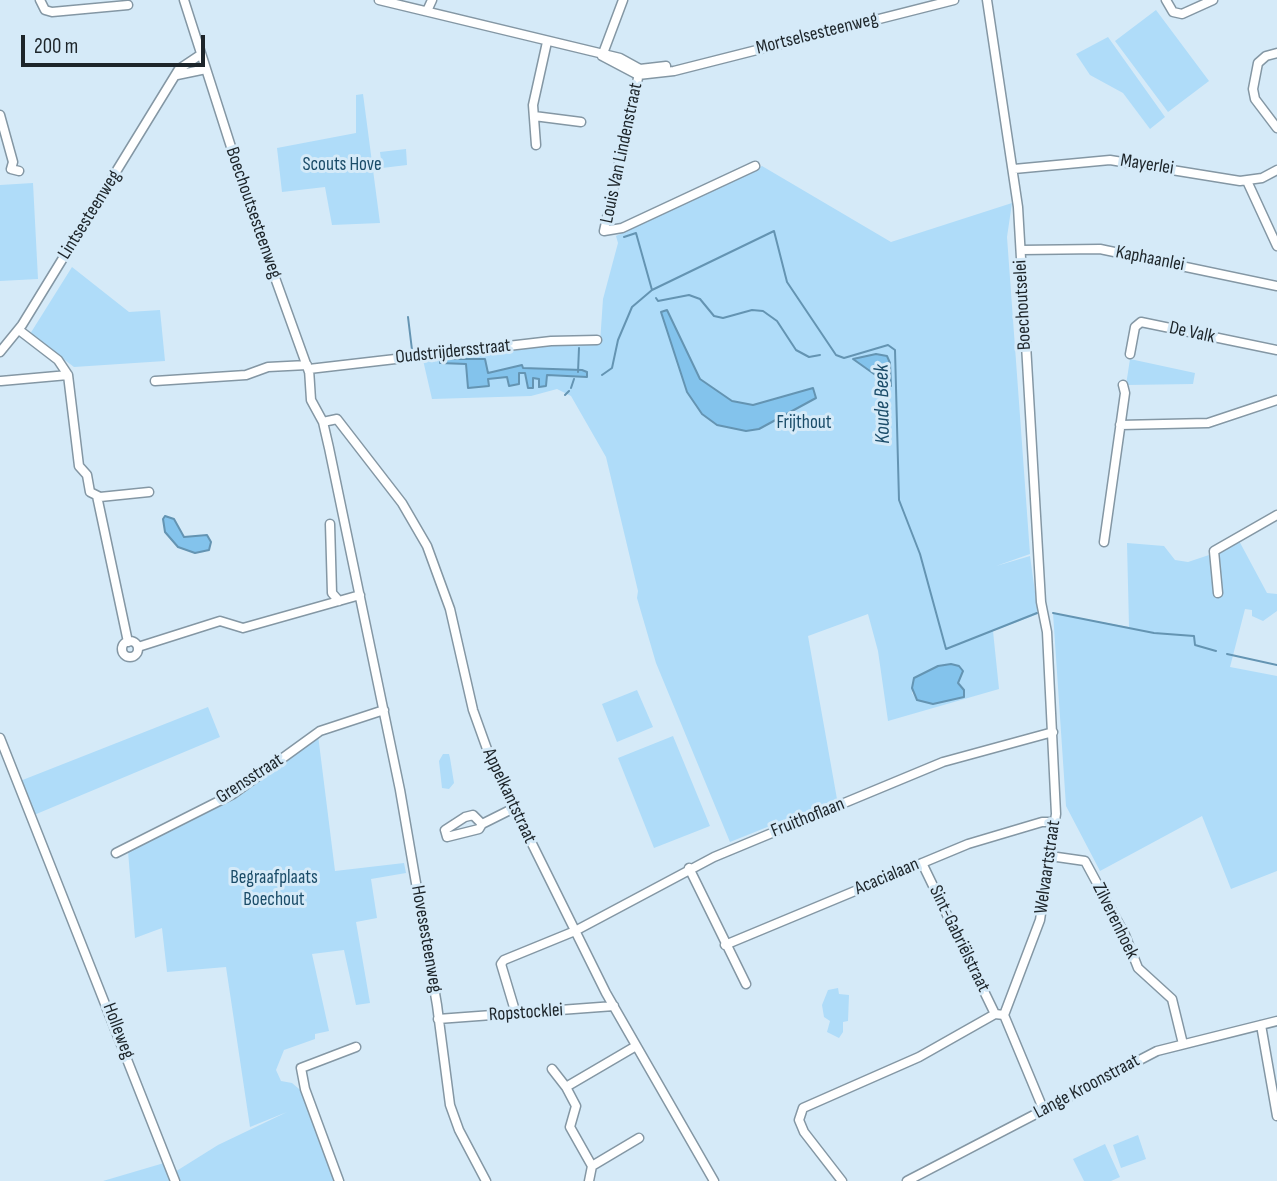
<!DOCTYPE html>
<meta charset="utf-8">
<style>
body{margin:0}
#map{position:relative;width:1277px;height:1181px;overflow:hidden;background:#d5eaf8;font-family:"Sofia Sans Condensed",sans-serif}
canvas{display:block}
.scale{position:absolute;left:21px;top:35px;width:184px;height:32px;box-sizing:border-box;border:4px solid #1d252a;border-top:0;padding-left:9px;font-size:21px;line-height:24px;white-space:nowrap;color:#1d252a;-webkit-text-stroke:5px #d5eaf8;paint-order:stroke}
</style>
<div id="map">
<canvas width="1277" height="1181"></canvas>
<div class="scale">200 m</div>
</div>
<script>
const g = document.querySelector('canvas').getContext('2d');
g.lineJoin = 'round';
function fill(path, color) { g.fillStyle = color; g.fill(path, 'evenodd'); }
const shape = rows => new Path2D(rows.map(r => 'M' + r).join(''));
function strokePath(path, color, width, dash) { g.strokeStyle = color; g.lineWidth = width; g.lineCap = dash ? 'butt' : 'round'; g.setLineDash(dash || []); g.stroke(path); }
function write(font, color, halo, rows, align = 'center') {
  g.font = font + ' "Sofia Sans Condensed",sans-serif'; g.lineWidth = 6; g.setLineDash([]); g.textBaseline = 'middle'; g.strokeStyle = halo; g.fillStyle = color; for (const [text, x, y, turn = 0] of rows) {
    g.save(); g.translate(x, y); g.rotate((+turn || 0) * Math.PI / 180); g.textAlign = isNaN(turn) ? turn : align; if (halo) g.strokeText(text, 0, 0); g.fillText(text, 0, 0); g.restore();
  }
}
fill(shape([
 [1156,10,1209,81,1168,112,1115,41],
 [1108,37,1165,117,1150,129,1123,93,1090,75,1076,54],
 [363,94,380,223,332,225,325,187,282,192,277,148,356,133,356,95],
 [406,149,407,165,382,168,380,152],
 [762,166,891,242,1012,203,1007,237,1030,554,996,566,1030,556,1038,614,993,631,999,689,888,721,878,651,868,614,808,636,837,799,730,842,656,663,637,598,638,591,606,457,571,396,557,389,531,396,432,399,423,360,560,343,600,343,603,299,618,243,616,236],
 [955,665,963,671,958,683,964,691,964,697,933,704,917,700,912,693,913,682,938,666],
 [33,183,38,279,0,281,0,185],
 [72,267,129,312,160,310,165,361,74,367,30,334],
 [1130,359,1195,373,1193,384,1126,385],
 [1237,537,1267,593,1277,594,1277,611,1263,621,1252,616,1252,610,1245,609,1230,667,1277,676,1277,871,1231,889,1202,816,1100,871,1066,806,1053,613,1129,627,1127,543,1164,546,1175,560,1188,562,1209,555],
 [637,690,653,727,617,742,602,704],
 [208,707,220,737,34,815,20,781],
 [318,735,335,871,404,863,406,873,371,879,377,918,356,922,370,1003,356,1005,344,950,312,954,329,1031,315,1034,315,1039,284,1050,276,1070,281,1081,292,1083,305,1094,337,1181,103,1181,164,1163,170,1175,218,1145,287,1112,250,1127,226,967,167,972,162,928,135,938,128,851,247,790],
 [673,736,710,826,654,848,618,758],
 [443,754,449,754,450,758,454,783,449,789,442,788,439,761],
 [838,988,839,994,849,995,848,1021,843,1022,843,1032,839,1038,827,1032,830,1021,824,1017,822,1005,828,990],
 [1138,1135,1146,1159,1121,1168,1113,1145],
 [1105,1144,1120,1177,1111,1181,1084,1181,1073,1159]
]), '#afdcf9');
const water = shape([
 [667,310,700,379,732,401,753,405,813,388,816,398,759,429,746,431,717,425,702,414,687,392,661,312,667,310],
 [876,354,887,356,890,363,891,386,853,359,876,354],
 [440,359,485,359,488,373,522,365,523,368,582,370,587,372,587,377,547,375,546,386,539,387,539,379,533,378,533,388,528,388,525,373,519,373,519,384,509,386,507,377,488,379,489,386,468,388,466,364,440,363,440,359],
 [165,516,174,519,184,537,207,535,211,542,209,550,195,553,178,547,165,532,163,519,165,516],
 [951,664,959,666,963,671,958,683,964,690,964,697,933,704,917,700,912,688,914,678,938,666,951,664]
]);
fill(water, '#83c3ec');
strokePath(water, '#6494b2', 2);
strokePath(shape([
 [652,290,774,231,787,282,836,355,844,358,888,345,895,350,899,500,920,554,946,649,1037,613],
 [656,298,658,301,689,295,700,299,714,316,723,318,752,310,763,311,777,321,796,350,809,357,820,355],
 [408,317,412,350],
 [578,372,579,348],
 [602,375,612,368,618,340,632,307,652,290,636,233,624,237],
 [571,388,574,379],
 [565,395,569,391],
 [1053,613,1154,633,1194,636,1195,645,1216,651],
 [1227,654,1277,665]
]), '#6494b2', 2);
const minor = shape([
 [40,0,45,10,52,12,128,5],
 [184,0,256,225,309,372],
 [379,0,620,58,640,69,666,66],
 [987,0,1018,207,1041,602,1047,632,1056,814,1040,920,1004,1015],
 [1166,0,1173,12,1182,14,1213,0],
 [427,11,432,0],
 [1277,53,1266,56,1258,63,1253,89,1255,99,1277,128],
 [602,56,638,75,674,71,954,0],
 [602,56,623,0],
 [640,69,604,231,622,228,755,166],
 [177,75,206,69],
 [0,115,13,162,11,169,19,171],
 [534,116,581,122],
 [536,145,533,105,547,42],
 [1014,169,1110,160,1240,181,1262,178,1277,170],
 [1247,181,1277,246],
 [1021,250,1100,249,1277,286],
 [19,330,58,360,68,375,79,466,87,475,90,492,100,497,149,492],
 [0,352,22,325,179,69,200,55],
 [1130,354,1135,327,1141,322,1277,350],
 [309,369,311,400,323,422,329,448,400,790,437,1005,450,1105,459,1130,486,1181],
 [309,369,551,341,597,340],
 [1,381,68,375],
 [155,381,246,375,268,367,307,365],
 [323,422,337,419,402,503,427,546,450,609,473,710,492,763,606,993,714,1181],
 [1120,425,1208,423,1277,400],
 [97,496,128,642],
 [330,524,332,593,339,601],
 [1104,542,1125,393,1123,385],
 [1218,593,1214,551,1277,515],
 '122 649a8 8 0 1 1 16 0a8 8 0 1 1-16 0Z',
 [138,647,220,621,243,628,360,595],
 [0,738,175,1181],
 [482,824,473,815,465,817,445,830,447,837,479,829,482,824,514,808],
 [116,853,233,794,320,731,384,710],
 [1050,856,1085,861,1125,935,1138,968,1172,999,1183,1044],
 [922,863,995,1014],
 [689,868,746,984],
 [725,945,968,844,1042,822,1054,822],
 [516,1014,501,964,504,960,575,931,714,857,943,762,1053,732],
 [1004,1015,1044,1111],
 [438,1019,614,1006],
 [1261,1025,1277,1116],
 [552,1069,566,1087],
 [592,1166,639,1138],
 [339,1181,305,1089,301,1068,356,1047],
 [589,1181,592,1166,570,1127,576,1106,566,1087,636,1046],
 [842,1181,804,1132,799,1120,803,1108,919,1057,995,1014,1004,1015],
 [907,1181,1157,1051,1277,1021]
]);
strokePath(minor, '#8497a4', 11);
strokePath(minor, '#fff', 8);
write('19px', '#1d252a', '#d5eaf8', [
 ["Mortselsesteenweg",817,34,-14],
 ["Louis Van Lindenstraat",622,153,-78],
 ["Mayerlei",1147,165,9],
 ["Boechoutsesteenweg",253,213,71],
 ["Lintsesteenweg",90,215,-58],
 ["Kaphaanlei",1150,259,11],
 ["Boechoutselei",1023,305,-93],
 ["De Valk",1192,333,12],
 ["Oudstrijdersstraat",453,352,-6],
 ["Grensstraat",250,779,-33],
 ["Appelkantstraat",509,796,65],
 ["Fruithoflaan",808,818,-22],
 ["Welvaartstraat",1048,867,-82],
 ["Acacialaan",887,877,-23],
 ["Zilverenhoek",1115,921,64],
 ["Hovesesteenweg",426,939,80],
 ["Sint-Gabriëlstraat",959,939,64],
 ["Ropstocklei",526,1013,-4],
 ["Holleweg",118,1031,69],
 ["Lange Kroonstraat",1087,1087,-28]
]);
write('19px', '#1b4c68', '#d5eaf8', [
 ["Scouts Hove",342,165],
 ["Frijthout",804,423],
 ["Begraafplaats",274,878],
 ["Boechout",274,900]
]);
write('italic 21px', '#1b4c69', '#d5eaf8', [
 ["Koude Beek",883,404,-91]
]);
</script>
